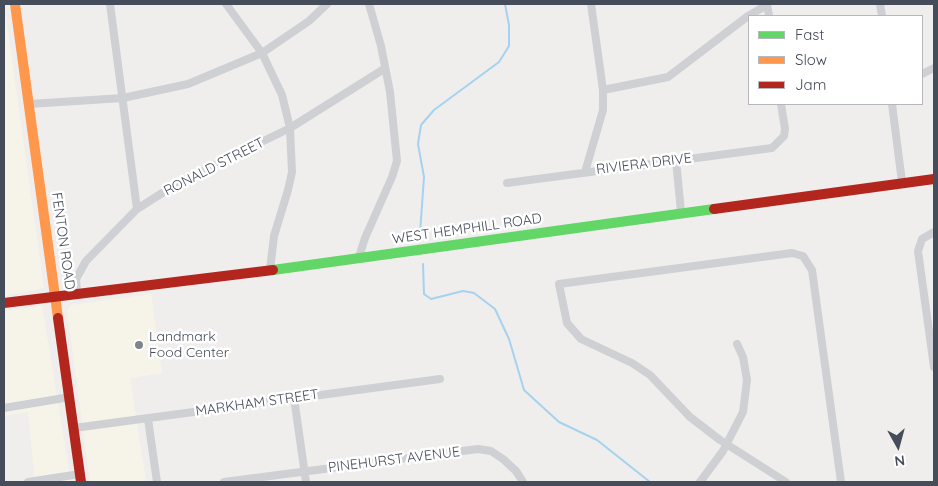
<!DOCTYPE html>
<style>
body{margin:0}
#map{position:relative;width:938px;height:486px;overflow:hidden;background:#efeeed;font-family:Quicksand,sans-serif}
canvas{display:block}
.frame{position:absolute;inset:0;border:5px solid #454c5a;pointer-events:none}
.legend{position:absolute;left:748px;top:15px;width:175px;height:90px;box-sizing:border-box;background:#fff;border:1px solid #b5b7bd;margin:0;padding:6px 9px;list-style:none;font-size:15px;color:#454c5a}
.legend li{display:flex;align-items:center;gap:10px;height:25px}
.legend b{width:25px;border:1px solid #b5b7bd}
.north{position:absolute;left:873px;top:421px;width:50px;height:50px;-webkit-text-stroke:4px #fff;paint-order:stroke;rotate:173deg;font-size:14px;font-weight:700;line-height:20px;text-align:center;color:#454c5a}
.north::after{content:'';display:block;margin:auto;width:18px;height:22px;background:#454c5a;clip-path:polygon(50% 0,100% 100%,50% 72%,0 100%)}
</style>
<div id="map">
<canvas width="938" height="486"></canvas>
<div class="frame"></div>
<ul class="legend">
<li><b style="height:6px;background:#63d668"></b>Fast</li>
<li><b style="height:6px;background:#ff974d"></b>Slow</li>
<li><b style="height:6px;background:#b3261e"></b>Jam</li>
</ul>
<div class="north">N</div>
</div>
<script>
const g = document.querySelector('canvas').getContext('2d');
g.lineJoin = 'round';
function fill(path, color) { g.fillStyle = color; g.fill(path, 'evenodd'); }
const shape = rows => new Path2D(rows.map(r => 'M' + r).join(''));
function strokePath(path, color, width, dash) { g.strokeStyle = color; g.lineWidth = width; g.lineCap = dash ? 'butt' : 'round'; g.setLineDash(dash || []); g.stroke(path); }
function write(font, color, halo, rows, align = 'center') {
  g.font = font + ' Quicksand,sans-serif'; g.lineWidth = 5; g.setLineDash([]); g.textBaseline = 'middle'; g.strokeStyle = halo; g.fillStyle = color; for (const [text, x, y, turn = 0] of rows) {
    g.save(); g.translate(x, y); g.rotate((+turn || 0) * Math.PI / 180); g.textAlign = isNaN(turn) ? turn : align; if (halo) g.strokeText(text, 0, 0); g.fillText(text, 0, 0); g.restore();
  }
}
fill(shape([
 [4,4,44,288,4,296],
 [151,294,162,373,130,378,146,482,90,482,67,311,71,305],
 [42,306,71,482,35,482,28,412,4,416,4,311]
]), '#f6f4e8');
strokePath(shape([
 [420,233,424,177,418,144,421,125,434,110,499,62,509,46,509,25,505,4],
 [423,264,424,294,431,299,463,291,474,293,495,309,509,339,524,390,559,422,597,440,650,482]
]), '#a5d2ee', 2);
strokePath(shape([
 [110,4,137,209],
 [226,4,262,53,282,95,290,128,292,172,288,190,274,236,270,270],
 [767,4,769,16],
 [880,4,882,16],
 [922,74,934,68],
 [603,90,668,77,748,16,767,5],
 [29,104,123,98,188,84,262,53,309,21,327,4],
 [892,104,902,182],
 [676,160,681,212],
 [585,172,603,110,603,90,591,4],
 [507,183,772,148,784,136,785,129,781,104],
 [934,232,922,239,918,251,934,367],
 [359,257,365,238,392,177,397,161,390,92,381,46,369,4],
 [77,293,76,279,86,261,137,209,178,183,290,128,384,69],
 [294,398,306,482],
 [4,408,70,397],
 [148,419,157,482],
 [74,428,440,379],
 [28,482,80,474],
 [224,482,478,449,491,451,503,459,516,471,523,482],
 [700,482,723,451,743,412,747,380,743,357,737,344],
 [786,482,720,440,690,417,650,375,632,363,581,339,567,323,559,284,792,253,803,256,812,270,841,482]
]), '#ced0d4', 8);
strokePath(shape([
 [273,270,714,209]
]), '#63d668', 10);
strokePath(shape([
 [15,4,58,318]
]), '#ff974d', 10);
strokePath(shape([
 [714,209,934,179],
 [4,303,273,270],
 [58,318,81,482]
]), '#b3261e', 10);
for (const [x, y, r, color] of [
 [139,345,5,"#80858d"]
]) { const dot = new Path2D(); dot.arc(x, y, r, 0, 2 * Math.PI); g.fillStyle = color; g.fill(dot); strokePath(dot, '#fff', 2); }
write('14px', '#454c5a', '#fff', [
 ["RIVIERA DRIVE",644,164,-7],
 ["RONALD STREET",214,167,-27],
 ["WEST HEMPHILL ROAD",467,229,-8],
 ["FENTON ROAD",63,241,82],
 ["MARKHAM STREET",257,403,-8],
 ["PINEHURST AVENUE",394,460,-7]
]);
write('14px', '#454c5a', '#fff', [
 ["Landmark",149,337],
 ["Food Center",149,353]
], 'left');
</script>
